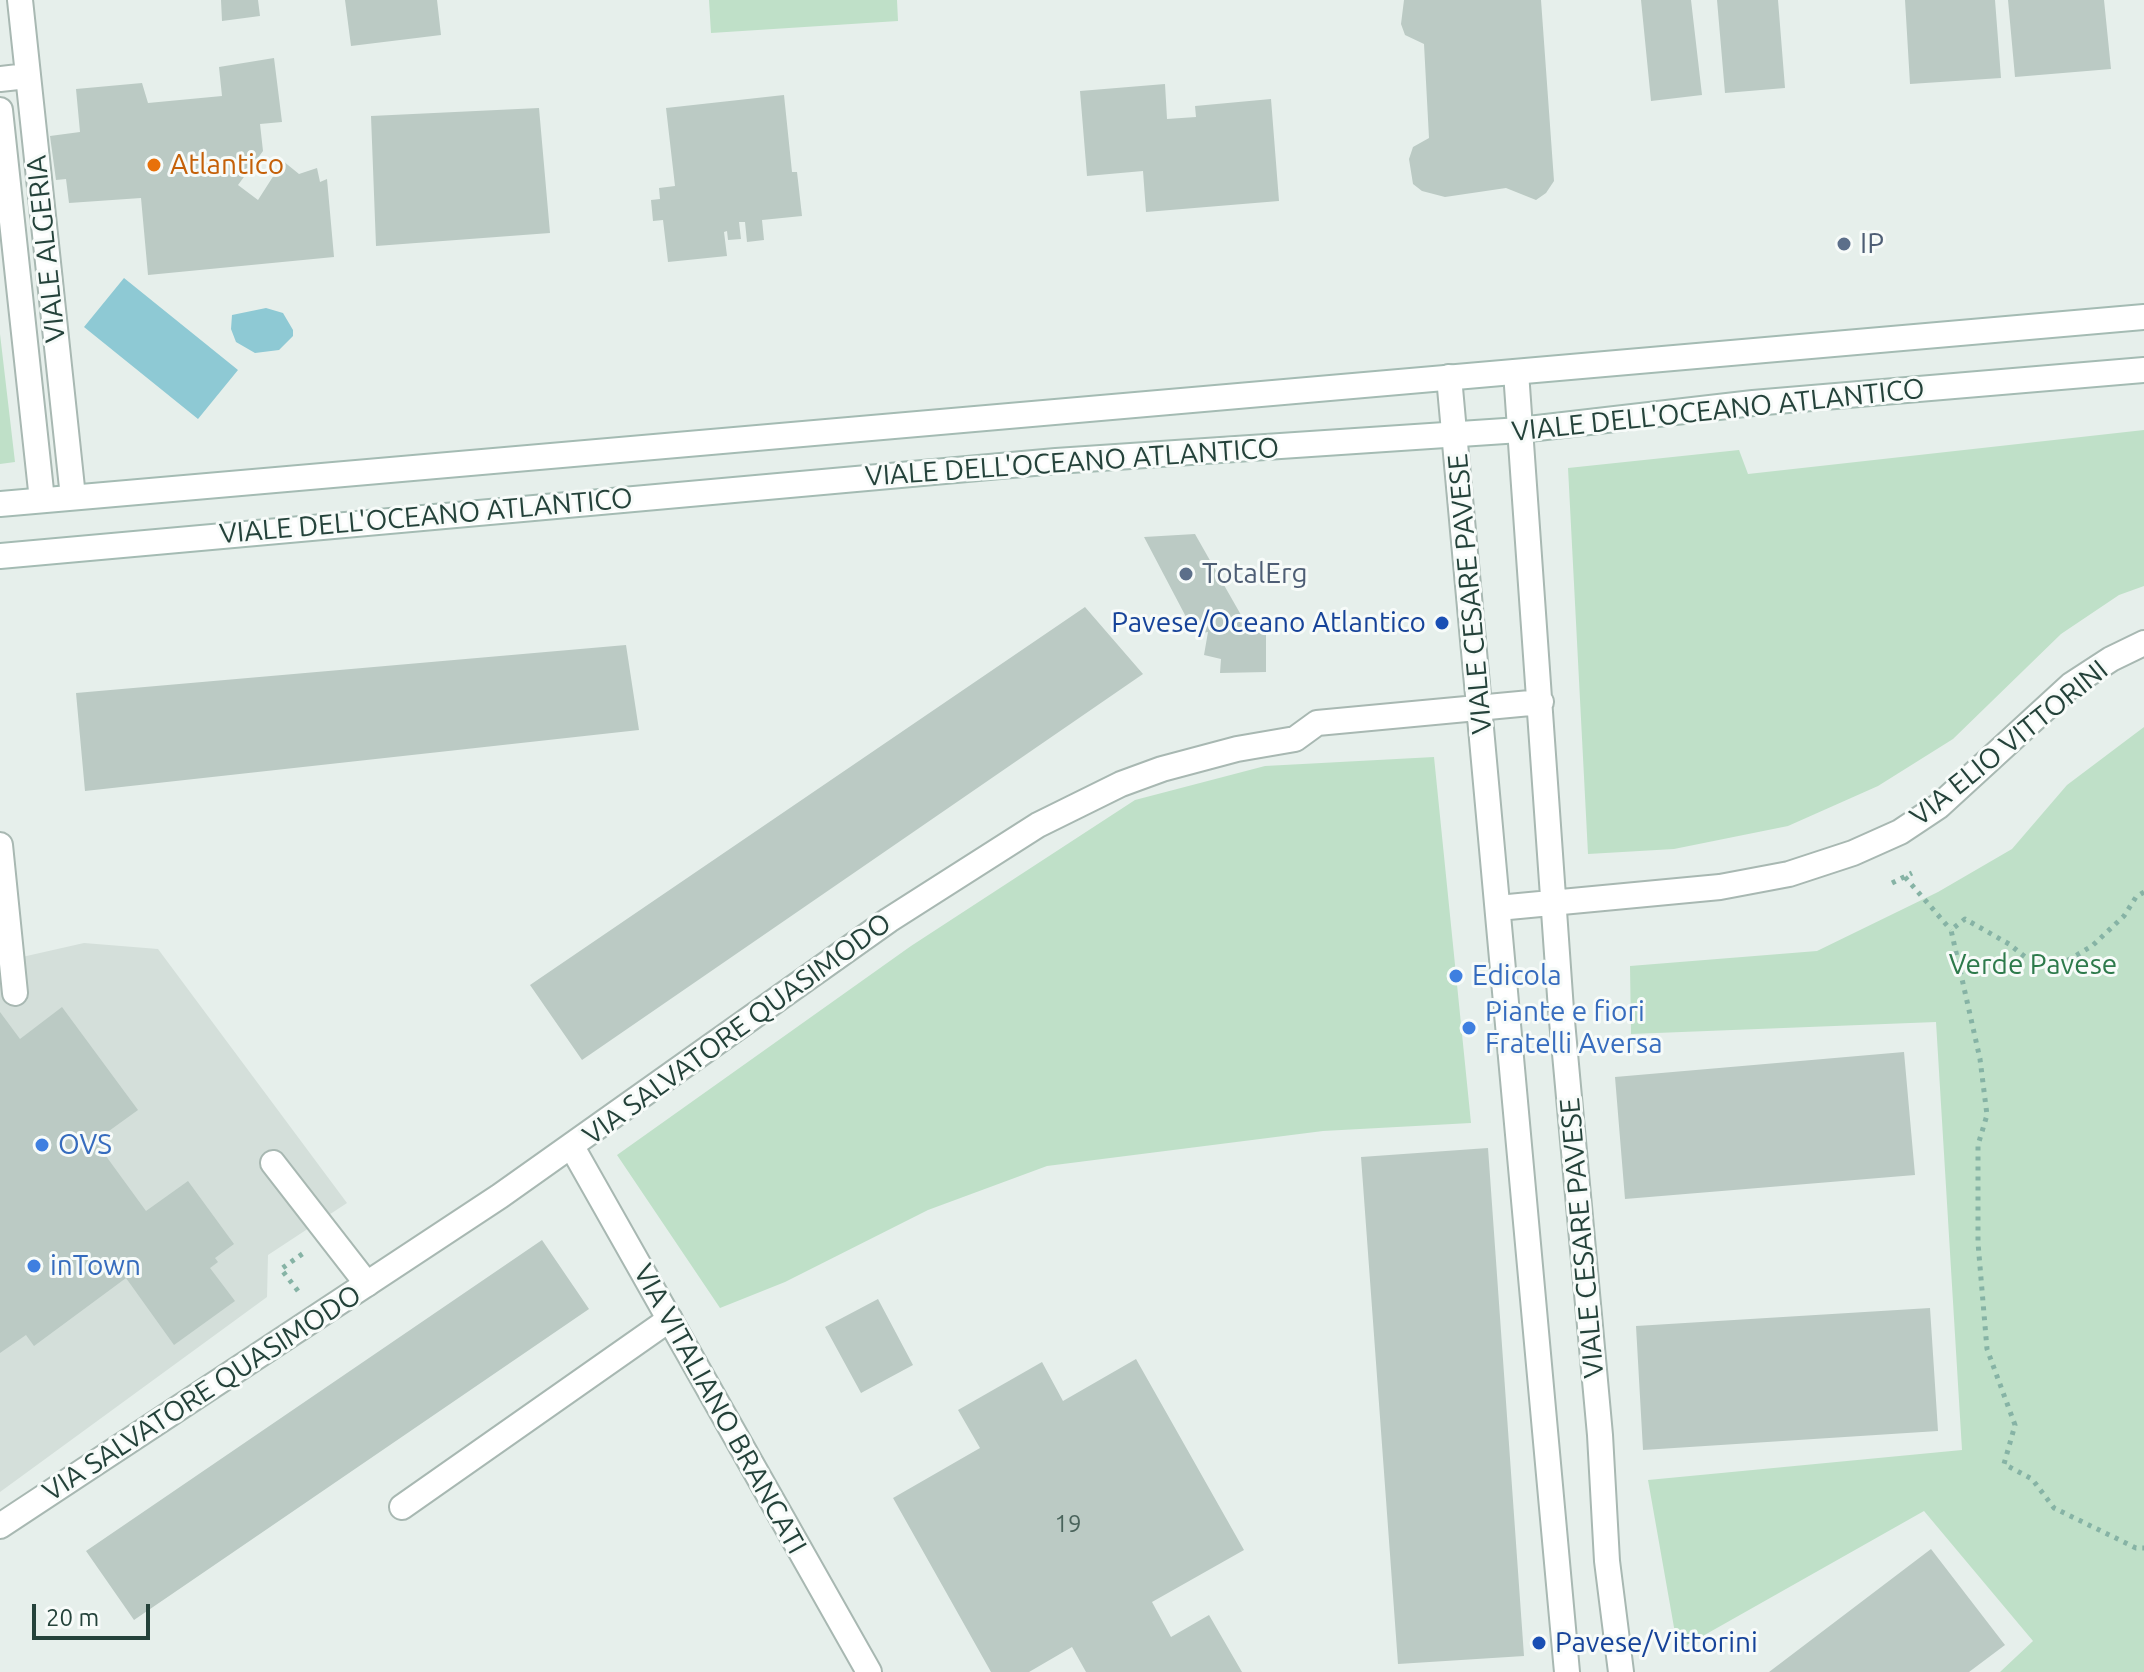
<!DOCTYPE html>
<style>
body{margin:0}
#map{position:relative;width:2144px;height:1672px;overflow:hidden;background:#e6efeb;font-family:Ubuntu,sans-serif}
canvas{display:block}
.scale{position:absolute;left:32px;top:1604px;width:118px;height:36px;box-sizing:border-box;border:4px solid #24423a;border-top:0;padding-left:10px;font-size:24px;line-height:28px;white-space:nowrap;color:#24423a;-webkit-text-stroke:6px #f7fbf9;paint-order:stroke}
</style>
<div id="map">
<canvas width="2144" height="1672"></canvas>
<div class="scale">20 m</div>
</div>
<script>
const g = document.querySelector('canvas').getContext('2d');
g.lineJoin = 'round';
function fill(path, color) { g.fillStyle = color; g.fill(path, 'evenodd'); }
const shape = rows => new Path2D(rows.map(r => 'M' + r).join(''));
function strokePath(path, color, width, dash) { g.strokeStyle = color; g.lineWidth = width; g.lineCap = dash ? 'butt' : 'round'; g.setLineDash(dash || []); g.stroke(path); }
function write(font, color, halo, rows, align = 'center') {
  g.font = font + ' Ubuntu,sans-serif'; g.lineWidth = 6; g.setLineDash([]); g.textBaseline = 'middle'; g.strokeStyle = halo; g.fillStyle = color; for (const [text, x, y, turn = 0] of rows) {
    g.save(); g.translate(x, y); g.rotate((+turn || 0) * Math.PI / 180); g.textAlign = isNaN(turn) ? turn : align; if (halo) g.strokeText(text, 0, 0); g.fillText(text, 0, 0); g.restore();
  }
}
fill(shape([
 [84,943,158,949,347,1203,268,1255,267,1297,0,1492,0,962]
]), '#d4dfda');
fill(shape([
 [709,0,897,0,898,21,711,33],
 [0,334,15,462,0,464],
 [2144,430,2144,586,2119,595,2061,634,1953,739,1878,786,1788,826,1674,849,1588,854,1568,468,1739,450,1748,474],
 [2144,727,2144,1672,2000,1672,2033,1641,1924,1511,1678,1650,1648,1480,1962,1450,1936,1022,1631,1034,1630,966,1817,951,1938,892,2012,849,2067,785],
 [1434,757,1471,1123,1323,1131,1047,1166,928,1210,785,1282,720,1308,617,1155,911,946,1135,800,1265,766]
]), '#bfe0c8');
fill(shape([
 [124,278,238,370,198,419,84,327],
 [266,308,283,313,293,330,293,336,279,350,255,353,236,342,231,329,232,315]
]), '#8ec9d4');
fill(shape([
 [221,0,258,0,260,16,222,21],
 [345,0,437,0,441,35,351,46],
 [1404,0,1541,0,1554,181,1546,193,1536,200,1506,188,1445,197,1422,191,1413,184,1409,159,1413,147,1429,138,1424,44,1405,35,1401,24],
 [1641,0,1691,0,1702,95,1651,101],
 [1717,0,1778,0,1785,88,1725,93],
 [1905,0,1995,0,2001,78,1910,84],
 [2008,0,2104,0,2111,69,2015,77],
 [274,58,282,122,260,124,263,151,238,185,258,200,283,161,299,174,317,168,320,182,327,179,334,257,148,275,141,198,69,203,66,179,56,180,50,136,80,132,76,89,142,83,148,103,222,96,219,67],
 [1165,84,1167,119,1196,117,1195,106,1271,99,1279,201,1146,212,1143,171,1087,176,1080,91],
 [784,95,792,172,797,172,802,216,762,220,764,240,747,242,745,222,739,222,741,239,728,240,727,231,724,232,727,256,668,262,663,220,653,221,651,200,660,199,659,188,675,186,666,108],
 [539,108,550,233,376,246,371,116],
 [1195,534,1245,622,1266,622,1266,672,1220,673,1221,659,1204,655,1208,632,1195,634,1144,537],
 [1085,607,1143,674,582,1060,530,985],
 [626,645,639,730,85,791,76,693],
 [62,1007,138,1110,95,1141,146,1211,188,1181,234,1244,215,1258,218,1262,210,1268,235,1301,174,1345,126,1278,34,1346,26,1335,0,1353,0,1012,20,1039],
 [1904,1052,1915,1175,1625,1199,1615,1077],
 [1488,1148,1524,1656,1398,1664,1361,1157],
 [542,1240,589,1309,134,1620,86,1551],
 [878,1299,913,1365,861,1393,825,1327],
 [1930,1308,1938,1431,1643,1450,1636,1326],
 [1136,1359,1244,1550,1152,1602,1171,1637,1209,1615,1242,1672,1086,1672,1072,1647,1029,1672,991,1672,893,1498,980,1448,958,1410,1042,1362,1063,1401],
 [1931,1549,2005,1645,1969,1672,1769,1672]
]), '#bbcac4');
const service = shape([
 [0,845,15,993],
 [273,1163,367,1284],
 [402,1507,670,1319]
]);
const minor = shape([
 [20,0,73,497],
 [0,79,27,76],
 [0,110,42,500],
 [1516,372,1561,1010,1600,1435,1607,1561,1621,1672],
 [1449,377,1567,1672],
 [1498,908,1720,887,1789,874,1853,853,1900,832,1939,806,2071,685,2111,659,2144,643],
 [572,1147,869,1672],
 [0,1526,500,1196,889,920,1038,825,1121,784,1162,769,1237,749,1295,739,1317,723,1541,702]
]);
const secondary = shape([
 [0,504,2144,317],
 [0,556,1056,461,1520,430,1753,403,2144,370]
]);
strokePath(service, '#a8b8b2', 28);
strokePath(minor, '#a8b8b2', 28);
strokePath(secondary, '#a4bbb3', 28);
strokePath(shape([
 [1905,877,1951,930],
 [1892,883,1912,873],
 [2144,892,2136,897,2124,916,2092,946,2060,965,2029,960,2009,944,1965,919,1951,930,1980,1059,1987,1115,1978,1145,1978,1243,1987,1349,2015,1425,2004,1464,2032,1479,2054,1508,2136,1548,2144,1548],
 [298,1291,281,1269,305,1252]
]), '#86b3a5', 5, [4, 6]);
strokePath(service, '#fff', 24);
strokePath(minor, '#fff', 24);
strokePath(secondary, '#fff', 24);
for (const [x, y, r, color] of [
 [154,165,8,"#e8710a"],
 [1844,244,8,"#5c6f8a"],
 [1186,574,8,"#5c6f8a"],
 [1442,623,8,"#1a4fb4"],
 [1456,976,8,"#3f7fe0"],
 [1469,1028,8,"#3f7fe0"],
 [42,1145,8,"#3f7fe0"],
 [34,1266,8,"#3f7fe0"],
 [1539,1643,8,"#1a4fb4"]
]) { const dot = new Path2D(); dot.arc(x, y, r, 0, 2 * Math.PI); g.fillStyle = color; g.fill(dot); strokePath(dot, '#f7fbf9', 3); }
write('24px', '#4a645c', null, [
 ["19",1068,1524]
]);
write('28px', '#c56008', '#f7fbf9', [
 ["Atlantico",170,165]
], 'left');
write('28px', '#4e5e75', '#f7fbf9', [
 ["IP",1860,244],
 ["TotalErg",1202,574]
], 'left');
write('28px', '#24423a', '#f7fbf9', [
 ["VIALE ALGERIA",46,249,-96],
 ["VIALE DELL'OCEANO ATLANTICO",1718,410,-6],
 ["VIALE DELL'OCEANO ATLANTICO",1072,462,-4],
 ["VIALE DELL'OCEANO ATLANTICO",426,516,-5],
 ["VIALE CESARE PAVESE",1470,594,-95],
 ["VIA ELIO VITTORINI",2009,743,-39],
 ["VIA SALVATORE QUASIMODO",737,1029,-36],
 ["VIALE CESARE PAVESE",1582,1238,-95],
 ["VIA SALVATORE QUASIMODO",202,1393,-33],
 ["VIA VITALIANO BRANCATI",720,1409,61]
]);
write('28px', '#164399', '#f7fbf9', [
 ["Pavese/Oceano Atlantico",1426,623],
 ["Pavese/Vittorini",1555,1643,"left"]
], 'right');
write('28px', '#2d7a4b', '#f7fbf9', [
 ["Verde Pavese",2033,965]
]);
write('28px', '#366cbe', '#f7fbf9', [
 ["Edicola",1472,976],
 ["Piante e fiori",1485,1012],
 ["Fratelli Aversa",1485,1044],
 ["OVS",58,1145],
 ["inTown",50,1266]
], 'left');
</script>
